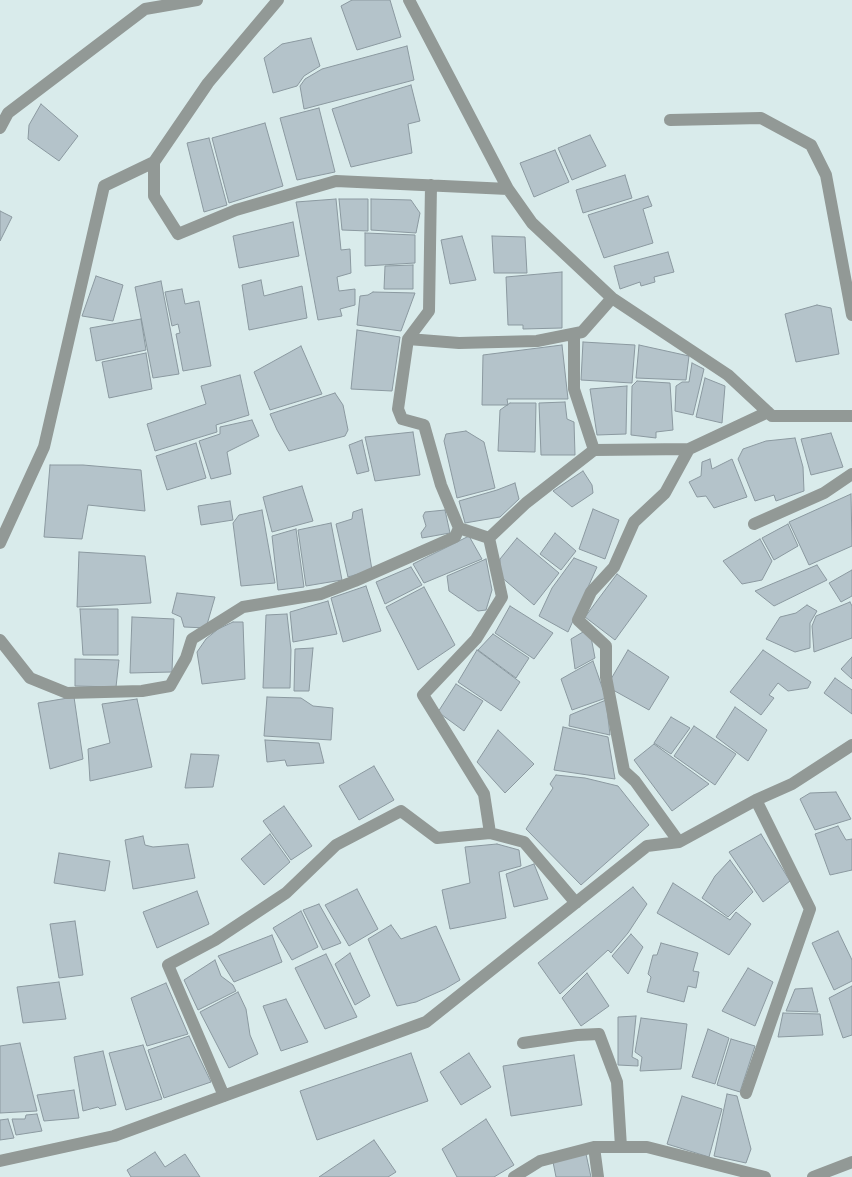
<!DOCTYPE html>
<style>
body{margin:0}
canvas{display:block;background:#d9ebeb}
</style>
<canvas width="852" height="1177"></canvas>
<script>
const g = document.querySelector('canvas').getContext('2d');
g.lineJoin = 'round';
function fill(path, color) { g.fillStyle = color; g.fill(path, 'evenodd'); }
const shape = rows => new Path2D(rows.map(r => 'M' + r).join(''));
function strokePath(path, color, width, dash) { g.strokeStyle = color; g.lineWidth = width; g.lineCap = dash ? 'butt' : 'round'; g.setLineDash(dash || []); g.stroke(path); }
const building = shape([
 [352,0,390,0,401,37,357,50,341,6,352,0],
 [311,38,320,66,304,76,297,86,273,93,264,58,282,44,311,38],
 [407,46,414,80,304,109,300,86,305,79,322,69,407,46],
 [411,85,420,121,408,124,412,153,351,167,332,109,411,85],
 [41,104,78,136,59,161,28,139,29,125,41,104],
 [319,108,335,172,297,180,280,118,319,108],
 [265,123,283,186,229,203,212,138,265,123],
 [590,135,606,166,572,180,558,148,590,135],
 [209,138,227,205,204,212,187,143,209,138],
 [555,150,569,182,534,197,520,163,555,150],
 [625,175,632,198,583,213,576,190,625,175],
 [648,196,652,206,643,209,653,243,604,258,588,215,648,196],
 [336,199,341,250,350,249,351,273,337,277,339,291,355,289,355,305,340,309,342,316,318,320,296,202,336,199],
 [339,199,368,199,368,231,342,230,339,199],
 [371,199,411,200,420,213,416,233,371,230,371,199],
 [0,211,12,217,0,241,0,211],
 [293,222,299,256,239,268,233,236,293,222],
 [365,233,415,235,415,263,365,266,365,233],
 [462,236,476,280,450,284,441,240,462,236],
 [492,236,525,237,527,273,494,273,492,236],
 [668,252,674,272,654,277,655,282,641,286,640,282,620,289,614,266,668,252],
 [413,265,413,289,384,289,385,266,413,265],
 [562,272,562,328,523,329,523,325,508,325,506,277,562,272],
 [96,276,123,285,113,321,82,316,96,276],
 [261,280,264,296,302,286,307,318,249,330,242,285,261,280],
 [161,281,179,374,153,378,135,287,161,281],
 [182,289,185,304,199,301,211,366,183,371,176,334,180,333,178,324,172,326,165,292,182,289],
 [373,292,415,293,401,331,357,325,360,296,368,295,373,292],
 [817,305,831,308,839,354,796,362,785,314,817,305],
 [141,319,146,350,96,361,90,328,141,319],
 [357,330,400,337,392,391,351,389,357,330],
 [583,342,635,345,632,383,581,380,583,342],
 [562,345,568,399,507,399,508,405,482,405,483,355,562,345],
 [639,345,689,356,686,380,636,378,639,345],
 [301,346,322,394,270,410,254,372,301,346],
 [146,353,152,389,109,398,102,362,146,353],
 [692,363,704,369,693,415,675,411,676,386,682,382,689,382,692,363],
 [240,375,249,415,216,425,217,432,155,451,147,424,206,404,201,386,240,375],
 [705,378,725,386,722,423,696,417,705,378],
 [637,381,670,383,673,430,656,432,656,438,631,435,632,386,637,381],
 [627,386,626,434,597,435,590,389,627,386],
 [335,393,343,405,348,430,345,436,289,451,277,430,270,414,335,393],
 [565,402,567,419,574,422,575,455,541,455,539,403,565,402],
 [510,403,536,403,535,452,498,451,500,410,510,403],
 [252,420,259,436,227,452,231,474,211,479,199,441,220,434,220,427,252,420],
 [466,431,484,442,495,488,457,498,444,441,446,434,466,431],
 [413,432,420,475,375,481,365,437,413,432],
 [831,433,843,467,811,475,801,439,831,433],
 [795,438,803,467,804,491,776,501,774,495,755,501,738,459,743,449,766,441,795,438],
 [362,440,369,471,357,474,349,445,362,440],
 [196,443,206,478,167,490,156,456,196,443],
 [710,459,712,469,732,459,747,497,714,508,706,496,697,497,689,482,701,476,702,462,710,459],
 [50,465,83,465,141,470,145,511,88,505,82,539,44,537,50,465],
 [583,471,592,485,593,493,572,507,553,491,583,471],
 [515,483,519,499,500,517,465,523,459,501,497,490,515,483],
 [302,486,313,521,272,532,263,497,302,486],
 [851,494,852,546,809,565,789,522,851,494],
 [230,501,233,520,201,525,198,506,230,501],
 [362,509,372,570,348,577,336,524,352,519,353,512,362,509],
 [593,509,619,520,605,559,579,549,593,509],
 [262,510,275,583,241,586,233,523,239,515,262,510],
 [445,510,450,533,422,538,421,533,426,526,423,516,425,512,445,510],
 [331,523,342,580,306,586,298,530,331,523],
 [788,524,798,546,774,560,762,538,788,524],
 [296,529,304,587,278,590,272,536,296,529],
 [555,533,576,551,561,570,540,554,555,533],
 [469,536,482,559,424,583,413,564,469,536],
 [517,538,559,573,534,605,500,576,500,559,517,538],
 [760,539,772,561,762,580,742,584,723,561,760,539],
 [79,552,145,556,151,603,77,607,79,552],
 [574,558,597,567,568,632,539,616,552,588,574,558],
 [486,559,492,590,486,610,478,611,449,591,447,576,486,559],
 [817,565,827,580,774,606,755,591,817,565],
 [411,567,422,585,385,604,376,582,411,567],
 [852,570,852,596,841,602,829,583,852,570],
 [617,574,647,596,615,640,585,617,617,574],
 [366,586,381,631,343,642,331,598,366,586],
 [424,587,455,645,418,670,386,607,424,587],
 [177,593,215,597,206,628,184,627,181,617,172,613,177,593],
 [328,601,337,634,293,642,290,612,328,601],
 [850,602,852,606,852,638,814,652,812,626,816,616,850,602],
 [807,605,817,611,810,623,810,648,795,652,766,639,780,617,796,613,807,605],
 [510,606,553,633,534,659,495,633,510,606],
 [80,609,118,609,118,655,83,655,80,609],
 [287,614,291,650,290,688,263,688,266,615,287,614],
 [132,617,174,619,172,672,130,673,132,617],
 [233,622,243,622,245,679,202,684,197,652,206,639,218,629,233,622],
 [583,632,591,637,595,658,575,669,571,639,583,632],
 [493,634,529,658,516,678,478,650,493,634],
 [313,648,309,691,294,691,295,649,313,648],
 [477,650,520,682,501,711,458,682,477,650],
 [628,650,669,677,649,710,613,690,611,679,628,650],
 [763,650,811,682,808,688,788,691,778,683,769,695,774,698,761,715,730,692,763,650],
 [852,657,852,679,841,669,852,657],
 [75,659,119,660,116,687,75,686,75,659],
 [593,661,606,698,572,710,561,679,593,661],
 [835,678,852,690,852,714,824,693,835,678],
 [456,684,483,701,464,731,438,712,456,684],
 [74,697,83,759,50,769,38,703,74,697],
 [267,697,301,698,313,706,333,708,331,740,264,736,267,697],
 [137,699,152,767,90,781,88,749,110,743,102,704,137,699],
 [606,700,610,735,569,726,570,715,606,700],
 [735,707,767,730,748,761,716,737,735,707],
 [671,717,690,728,671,754,654,743,671,717],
 [694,726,736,754,715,785,674,756,694,726],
 [563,727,608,737,615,779,554,770,563,727],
 [498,730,534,764,505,793,477,762,498,730],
 [265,740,319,743,324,763,287,766,285,760,267,762,265,740],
 [654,744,709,784,672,811,634,760,654,744],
 [191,754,219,755,213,787,185,788,191,754],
 [374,766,394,800,359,820,339,786,374,766],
 [556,775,585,778,618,786,649,825,581,885,526,829,553,788,550,784,556,775],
 [836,792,851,819,815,830,800,799,810,793,836,792],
 [284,806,312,846,291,860,263,821,284,806],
 [838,826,846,840,852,839,852,870,830,875,815,834,838,826],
 [270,834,290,862,264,885,241,859,270,834],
 [761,834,790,881,763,902,729,852,761,834],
 [143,836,145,845,153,847,188,844,195,878,133,889,125,840,143,836],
 [497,844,519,850,521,866,499,872,506,918,450,929,442,890,470,883,465,847,497,844],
 [59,853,110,861,105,891,54,883,59,853],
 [730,860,753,892,728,917,702,898,715,876,730,860],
 [534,864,548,899,514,907,506,874,534,864],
 [673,883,730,920,736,912,751,924,729,955,657,913,673,883],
 [633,887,647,904,628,933,611,953,608,950,560,994,538,963,633,887],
 [357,889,378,929,349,946,325,905,357,889],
 [197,891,209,924,157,948,143,912,197,891],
 [319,904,341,943,323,950,303,910,319,904],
 [301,911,318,947,292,960,273,928,301,911],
 [75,921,83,975,59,978,50,924,75,921],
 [391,925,401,939,436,926,460,980,445,989,416,1002,397,1006,368,939,391,925],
 [838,931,852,960,852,981,834,990,812,943,838,931],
 [631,934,643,947,628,974,612,956,631,934],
 [272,935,282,962,234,982,218,956,272,935],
 [661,943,698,953,693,971,699,972,696,988,688,986,684,1002,647,992,651,977,648,974,653,955,657,955,661,943],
 [350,953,370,996,355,1005,335,964,350,953],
 [326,954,357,1017,325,1029,295,968,326,954],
 [215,960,221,976,233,985,236,991,198,1010,184,980,215,960],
 [748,968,773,982,755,1026,722,1011,748,968],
 [587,973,609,1006,581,1026,562,998,587,973],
 [59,982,66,1019,23,1023,17,987,59,982],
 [166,983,188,1034,147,1046,131,998,166,983],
 [852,986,852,1035,843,1038,829,998,852,986],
 [812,988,818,1012,786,1011,795,989,812,988],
 [238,992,246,1009,250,1035,258,1054,229,1068,200,1012,238,992],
 [286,999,308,1042,281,1051,263,1006,286,999],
 [783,1013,820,1014,823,1035,778,1037,783,1013],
 [636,1016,632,1057,638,1060,638,1066,618,1065,618,1017,636,1016],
 [641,1018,687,1024,681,1069,640,1071,642,1057,635,1052,641,1018],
 [708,1029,729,1038,715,1084,692,1077,708,1029],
 [189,1036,211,1082,164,1098,148,1050,189,1036],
 [731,1039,755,1046,740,1092,717,1085,731,1039],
 [20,1043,37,1111,0,1113,0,1046,20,1043],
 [143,1045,162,1099,126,1110,109,1053,143,1045],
 [103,1051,116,1105,100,1109,98,1107,83,1111,74,1057,103,1051],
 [411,1053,428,1101,317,1140,300,1091,411,1053],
 [469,1053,491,1087,461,1105,440,1072,469,1053],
 [574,1055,582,1105,511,1116,503,1066,574,1055],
 [74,1090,79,1118,44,1121,37,1095,74,1090],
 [727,1094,737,1096,751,1149,746,1163,714,1156,727,1094],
 [682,1096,722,1109,709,1157,667,1144,682,1096],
 [37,1114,42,1131,16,1135,12,1119,25,1119,26,1115,37,1114],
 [8,1119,14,1138,0,1140,0,1120,8,1119],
 [486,1119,514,1165,494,1177,457,1177,442,1149,486,1119],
 [374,1140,396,1172,388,1177,319,1177,374,1140],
 [155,1152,165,1167,185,1154,200,1177,131,1177,127,1170,155,1152],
 [586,1154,591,1177,556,1177,553,1162,586,1154]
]);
fill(building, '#b4c3ca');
strokePath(building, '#8b99a0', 1);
strokePath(shape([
 [278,0,208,83,154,162,154,196,178,234,236,210,336,181,508,189],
 [409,0,508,189,532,223,612,298,728,375,772,416,852,416],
 [670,120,761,118,811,145,826,175,852,315],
 [0,128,8,113,145,9,197,0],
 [431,185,429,311,408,339,398,409,402,419,424,425,441,485,459,528,489,538,526,503,594,450,689,449],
 [574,334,574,389,594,450],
 [408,339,459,343,537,341,582,332,612,298],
 [754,524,824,493,852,474],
 [489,538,502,597,476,639,423,695,484,794,490,833,524,842,576,903],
 [0,543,44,447,104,186,154,162],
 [0,640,30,678,67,693,142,691,170,686,186,658,192,639,243,607,321,594,355,581,455,537,459,528],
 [679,842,635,781,624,771,606,677,606,646,578,620,591,592,614,567,634,522,665,493,689,449,768,412],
 [523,1043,577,1035,599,1034,617,1082,621,1147],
 [746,1093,810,909,756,800],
 [224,1096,168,965,215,940,286,893,336,845,401,811,437,838,490,833],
 [594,1147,598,1177],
 [0,1161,114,1136,426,1022,647,846,679,842,756,800,792,784,852,745],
 [514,1177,540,1161,594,1147,647,1147,765,1177],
 [813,1177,852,1162]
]), '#929996', 12);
</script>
